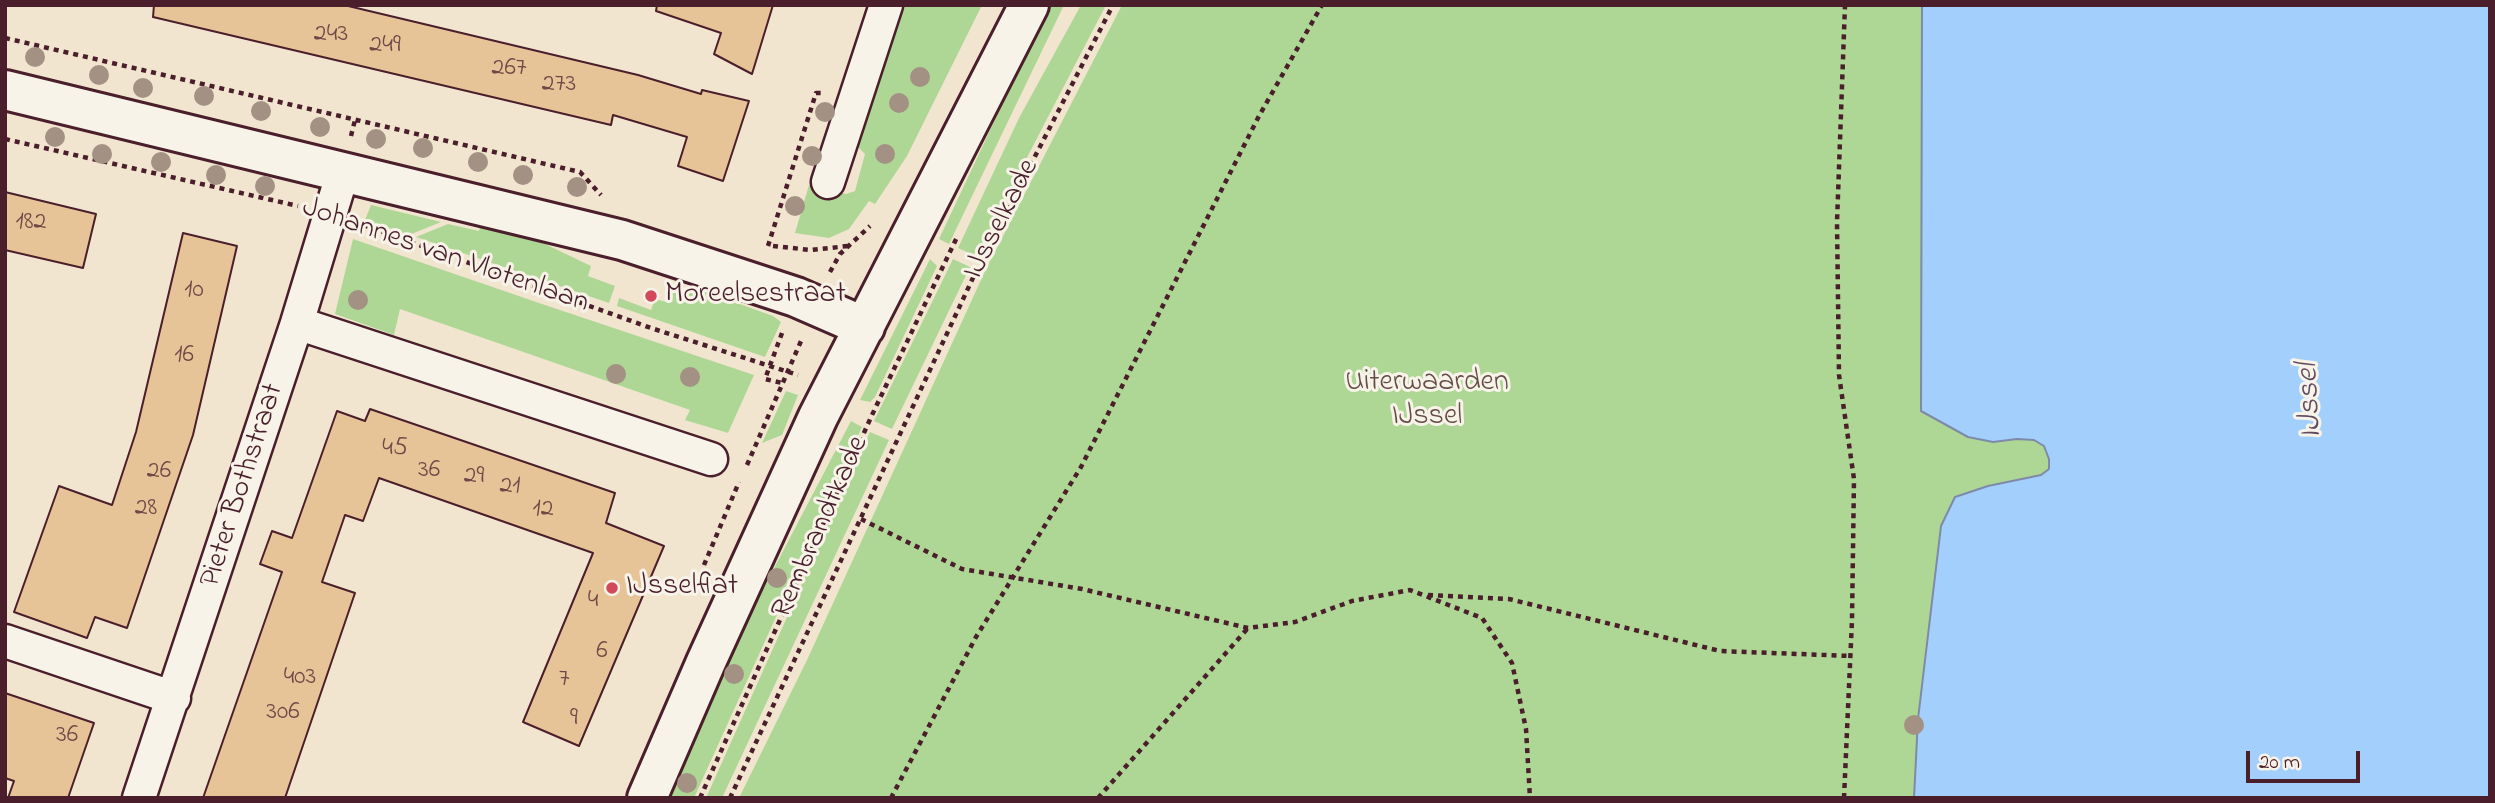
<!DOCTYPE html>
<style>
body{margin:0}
#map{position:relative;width:2495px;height:803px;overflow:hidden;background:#f2e5d0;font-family:"Indie Flower",sans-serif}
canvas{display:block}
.frame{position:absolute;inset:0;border:7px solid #4a1f2b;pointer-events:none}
.scale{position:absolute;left:2246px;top:751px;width:114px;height:32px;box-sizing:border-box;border:4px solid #4a1f2b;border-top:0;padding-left:9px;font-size:21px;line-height:24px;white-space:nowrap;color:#4a1f2b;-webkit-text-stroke:5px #f7f3e8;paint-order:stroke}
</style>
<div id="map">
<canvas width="2495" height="803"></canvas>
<div class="frame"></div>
<div class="scale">20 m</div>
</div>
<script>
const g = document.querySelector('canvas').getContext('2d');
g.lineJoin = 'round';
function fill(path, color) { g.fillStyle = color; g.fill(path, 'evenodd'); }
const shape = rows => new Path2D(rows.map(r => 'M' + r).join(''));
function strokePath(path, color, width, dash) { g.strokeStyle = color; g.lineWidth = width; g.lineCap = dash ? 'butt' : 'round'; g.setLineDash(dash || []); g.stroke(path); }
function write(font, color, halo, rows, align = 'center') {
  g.font = font + ' "Indie Flower",sans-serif'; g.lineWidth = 6; g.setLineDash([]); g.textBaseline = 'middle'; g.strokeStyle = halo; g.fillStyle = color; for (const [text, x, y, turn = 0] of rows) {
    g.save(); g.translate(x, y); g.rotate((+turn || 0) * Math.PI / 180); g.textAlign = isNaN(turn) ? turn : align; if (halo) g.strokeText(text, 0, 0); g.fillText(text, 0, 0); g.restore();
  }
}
fill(shape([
 [900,5,982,5,907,156,875,204,869,201,849,229,829,238,795,233,809,185,846,194,855,191,865,154,857,146],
 [1049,5,1064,5,949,244,939,239],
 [1081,5,1106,5,976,256,958,248,1019,118],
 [1122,5,2040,5,2049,459,2042,798,739,798,807,660,986,269],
 [371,205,441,222,409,235,365,220],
 [495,220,591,266,588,276,615,286,609,303,416,237,448,224,479,231,480,226],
 [353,239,542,304,754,375,728,433,685,420,690,410,400,309,394,335,335,314],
 [930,259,937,266,875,397,870,402,860,400],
 [953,259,970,267,892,429,874,421],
 [706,292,773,316,781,322,765,357,617,306,619,298,651,310,655,299,666,302,669,293],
 [786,391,798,395,782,435,762,443],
 [851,421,862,427,694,798,665,798,712,687],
 [870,432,889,440,722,798,706,798]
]), '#aed795');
const water = shape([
 [1922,5,2490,5,2490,798,1914,798,1918,719,1941,526,1955,497,1988,486,2041,475,2049,469,2049,459,2044,446,2034,440,2017,439,1993,442,1968,437,1921,411,1922,5]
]);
fill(water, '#a3cffd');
strokePath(water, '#7f89a9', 2);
const building = shape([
 [154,5,344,5,638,75,701,94,702,90,749,101,723,181,678,166,687,137,613,115,611,125,153,17,154,5],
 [657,5,773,5,752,74,714,54,721,33,656,11,657,5],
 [5,192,96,214,83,268,5,250,5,192],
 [183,233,237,246,193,435,127,628,95,617,87,638,14,612,59,486,112,505,136,432,183,233],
 [370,409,615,493,606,523,664,546,579,746,523,722,593,553,379,478,363,521,345,515,322,582,355,593,285,798,203,798,282,572,260,564,272,531,292,538,337,411,365,421,370,409],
 [5,693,94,723,68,798,8,798,14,781,5,778,5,693]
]);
fill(building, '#e6c498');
strokePath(building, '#4a1f2b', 2);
const street = shape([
 [828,182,886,5],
 [297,323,711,459],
 [5,641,174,698],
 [139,798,297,323,343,172]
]);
const secondary = shape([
 [5,90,622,240,796,297,865,327],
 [647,798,706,662,818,417,1029,5]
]);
strokePath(street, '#4a1f2b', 37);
strokePath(secondary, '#4a1f2b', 44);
strokePath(shape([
 [5,38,580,172,601,195],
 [351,136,355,120],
 [5,139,298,206],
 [363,225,651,328,798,375],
 [768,246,816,93,823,93],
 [773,246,811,250,848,246],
 [830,272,840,254,870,226],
 [782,333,765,379,782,383],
 [747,465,801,341],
 [861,519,962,569,1082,589,1248,628,1295,622,1352,601,1410,590,1482,618,1512,663,1526,729,1530,798],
 [704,565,739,482],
 [1428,595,1509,599,1720,651,1851,656],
 [700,798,872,415,958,235],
 [730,798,979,265,1113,5],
 [891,798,976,637,1081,467,1259,116,1322,5],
 [1098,798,1248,628],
 [1844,798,1852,620,1854,479,1839,375,1837,222,1845,5]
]), '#4a1f2b', 4.5, [5, 5]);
strokePath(street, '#f7f3e8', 32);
strokePath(secondary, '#f7f3e8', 38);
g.fillStyle = '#a39184';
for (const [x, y] of [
 [35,57],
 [99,75],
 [920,77],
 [143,88],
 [204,96],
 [899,103],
 [261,111],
 [825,112],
 [320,127],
 [55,137],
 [376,139],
 [423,148],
 [102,154],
 [885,154],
 [812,156],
 [161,162],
 [478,162],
 [216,175],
 [523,175],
 [265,186],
 [577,187],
 [795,206],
 [358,300],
 [616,374],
 [690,377],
 [777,578],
 [734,674],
 [1914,725],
 [687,783]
]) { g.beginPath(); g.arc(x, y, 10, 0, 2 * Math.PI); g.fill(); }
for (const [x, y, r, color] of [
 [651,296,7,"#d1495b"],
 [612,588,7,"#d1495b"]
]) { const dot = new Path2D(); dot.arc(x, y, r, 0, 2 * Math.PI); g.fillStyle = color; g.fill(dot); strokePath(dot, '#f7f3e8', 2.5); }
write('26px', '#714846', null, [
 ["243",331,36],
 ["249",385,47],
 ["267",509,70],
 ["273",559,86],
 ["182",31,224],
 ["10",194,292],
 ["16",184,357],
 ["45",395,450],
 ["36",429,472],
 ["26",159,473],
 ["29",474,478],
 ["21",510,488],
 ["28",146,510],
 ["12",543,511],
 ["4",593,602],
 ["6",602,653],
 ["403",300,679],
 ["7",564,681],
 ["306",283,714],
 ["9",574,720],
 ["36",67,737]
]);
write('30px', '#4a1f2b', '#f7f3e8', [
 ["IJsselkade",1003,220,-63],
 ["Johannes van Vlotenlaan",445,257,19],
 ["Pieter Bothstraat",244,486,-72],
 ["Rembrandtkade",822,528,-66]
]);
write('30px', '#4a1f2b', '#f7f3e8', [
 ["Moreelsestraat",665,296],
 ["IJsselflat",626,588]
], 'left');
write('30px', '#634d46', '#f7f3e8', [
 ["Uiterwaarden",1427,384],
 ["IJssel",1427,418]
]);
write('italic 32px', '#604b60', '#f7f3e8', [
 ["IJssel",2312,401,-93]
]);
</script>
